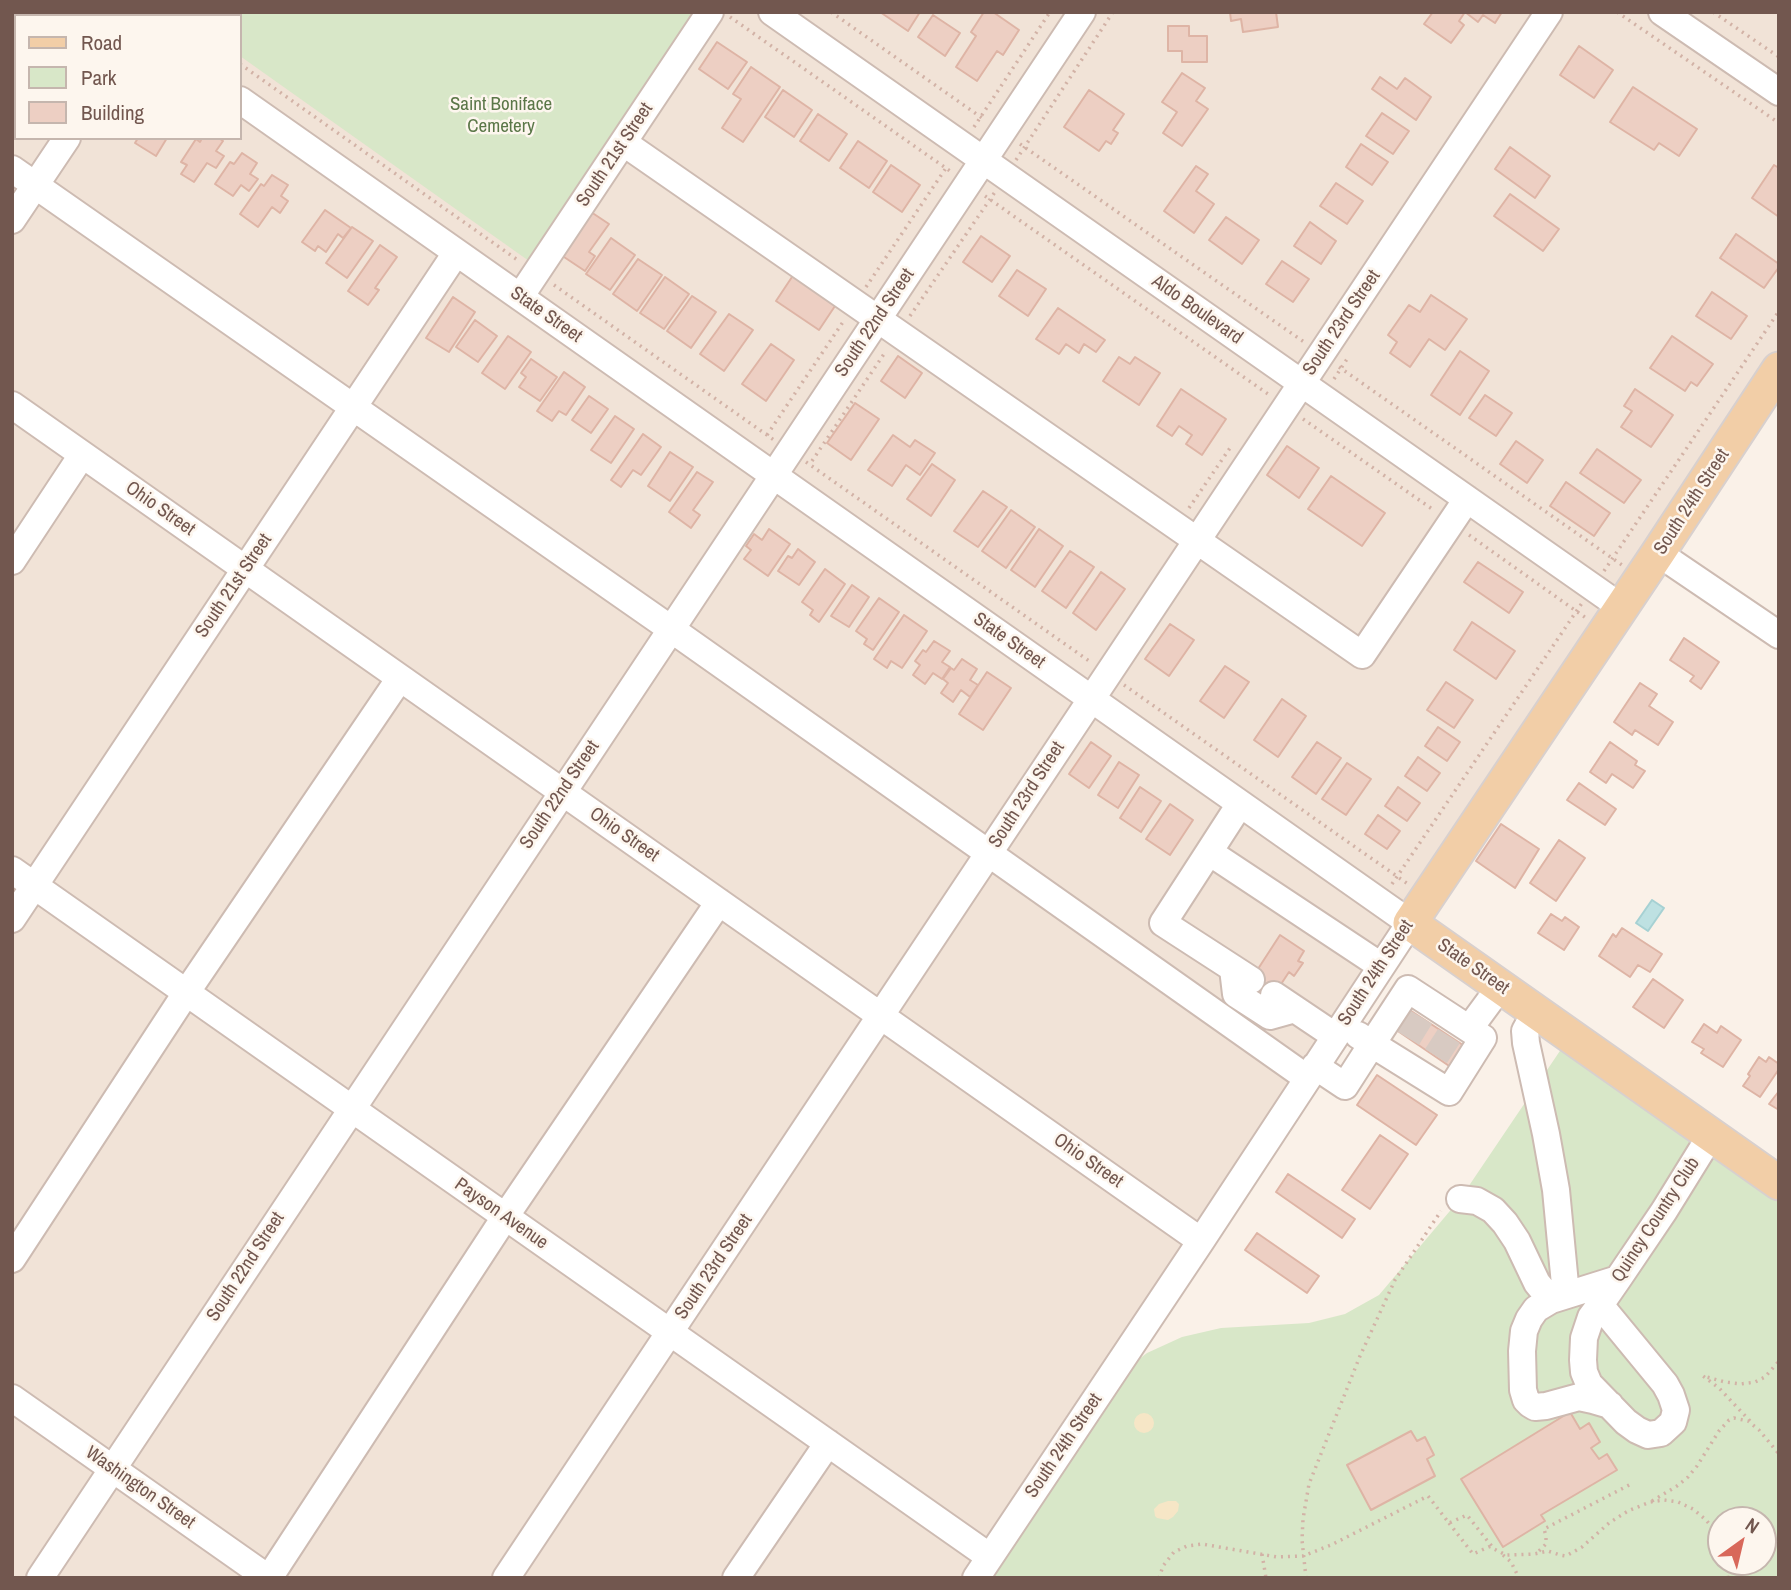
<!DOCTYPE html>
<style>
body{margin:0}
#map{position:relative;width:1791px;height:1590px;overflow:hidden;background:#faf1e8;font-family:"Archivo Narrow",sans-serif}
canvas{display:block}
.frame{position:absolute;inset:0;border:14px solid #72574f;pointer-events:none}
.legend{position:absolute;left:14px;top:14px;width:228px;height:126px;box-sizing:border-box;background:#fdf6ee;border:2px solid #c5b6ae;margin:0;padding:9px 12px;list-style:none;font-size:21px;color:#72574f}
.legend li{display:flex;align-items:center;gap:14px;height:35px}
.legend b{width:35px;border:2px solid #c5b6ae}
.north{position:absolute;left:1707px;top:1506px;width:70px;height:70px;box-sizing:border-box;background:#fdf6ee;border:2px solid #c5b6ae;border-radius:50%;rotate:34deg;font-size:19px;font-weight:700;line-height:28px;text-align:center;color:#72574f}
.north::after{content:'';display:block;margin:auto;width:24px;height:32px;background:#d8685a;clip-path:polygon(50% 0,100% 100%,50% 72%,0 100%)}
</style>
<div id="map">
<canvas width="1791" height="1590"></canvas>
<div class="frame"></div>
<ul class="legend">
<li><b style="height:9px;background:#f2cea7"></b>Road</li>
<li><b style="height:19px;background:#d8e7c8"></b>Park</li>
<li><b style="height:19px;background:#edcfc3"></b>Building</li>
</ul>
<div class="north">N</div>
</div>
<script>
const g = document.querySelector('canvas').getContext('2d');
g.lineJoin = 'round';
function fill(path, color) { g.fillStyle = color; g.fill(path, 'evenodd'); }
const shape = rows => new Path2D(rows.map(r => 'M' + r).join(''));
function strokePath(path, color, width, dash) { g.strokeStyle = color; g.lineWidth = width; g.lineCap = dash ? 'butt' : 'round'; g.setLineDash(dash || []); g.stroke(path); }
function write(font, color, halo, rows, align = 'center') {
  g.font = font + ' "Archivo Narrow",sans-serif'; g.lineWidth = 5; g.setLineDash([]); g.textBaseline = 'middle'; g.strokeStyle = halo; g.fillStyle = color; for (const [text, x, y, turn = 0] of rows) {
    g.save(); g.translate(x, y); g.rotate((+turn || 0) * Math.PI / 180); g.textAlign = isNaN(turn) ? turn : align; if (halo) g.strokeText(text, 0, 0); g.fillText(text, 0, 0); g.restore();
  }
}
fill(shape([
 [12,12,1779,12,1779,369,976,1578,12,1578],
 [16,16,240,16,240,138,16,138]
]), '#f1e3d7');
fill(shape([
 [696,12,529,261,240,56,240,16,182,16,178,13],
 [1570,1036,1779,1183,1779,1578,976,1578,1104,1386,1147,1353,1182,1337,1221,1328,1309,1323,1345,1314,1379,1295,1460,1199],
 [1721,1520,1763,1520,1763,1562,1721,1562]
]), '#d8e7c8');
fill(shape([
 '1134 1423a10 10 0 1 1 20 0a10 10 0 1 1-20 0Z',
 [1168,1501,1176,1501,1179,1504,1178,1511,1173,1517,1168,1520,1157,1518,1155,1516,1154,1509,1159,1504]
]), '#f6e6c6');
const water = shape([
 [1652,900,1664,908,1648,931,1636,923,1652,900]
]);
fill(water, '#bee1e2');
strokePath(water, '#a6d1d3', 2);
const building = shape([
 [880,12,920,12,908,31,880,12],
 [984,12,993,12,1019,30,1003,55,997,51,977,81,956,67,976,36,971,32,984,12],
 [1230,12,1276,12,1278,27,1243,32,1241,19,1231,21,1230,12],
 [1433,12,1502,12,1495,23,1483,15,1478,22,1465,12,1459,21,1464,25,1451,43,1424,24,1433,12],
 [933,15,960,33,945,56,918,37,933,15],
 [16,22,16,56,12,54,12,27,16,22],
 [1168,26,1189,26,1189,36,1207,36,1207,62,1182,62,1182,51,1168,51,1168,26],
 [717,42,747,62,728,89,699,69,717,42],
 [1579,46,1613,70,1594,98,1560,75,1579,46],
 [751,67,780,87,743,142,722,128,741,99,733,94,751,67],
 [1182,73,1205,88,1196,101,1208,109,1182,146,1163,133,1177,112,1162,102,1182,73],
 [1380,77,1397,89,1405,78,1431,97,1416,120,1372,89,1380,77],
 [1633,87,1697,129,1679,156,1659,143,1654,150,1610,122,1633,87],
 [783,90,812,110,794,137,765,117,783,90],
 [1089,90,1124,114,1113,130,1118,133,1111,144,1106,141,1099,151,1064,127,1089,90],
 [1382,113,1409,131,1393,154,1366,136,1382,113],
 [818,114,847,134,829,161,800,141,818,114],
 [138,138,167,138,156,156,135,143,138,138],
 [202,138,219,138,223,141,216,151,224,156,216,168,207,163,194,182,181,174,187,165,181,162,196,139,200,142,202,138],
 [858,141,887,161,869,188,840,168,858,141],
 [1361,144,1388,162,1372,185,1346,167,1361,144],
 [1510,147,1550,176,1535,198,1495,169,1510,147],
 [242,153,257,163,250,174,258,179,249,191,241,185,233,196,215,184,230,162,234,164,242,153],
 [891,165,920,185,902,212,873,192,891,165],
 [1774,165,1779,168,1779,217,1752,198,1774,165],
 [1196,166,1208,174,1196,191,1214,204,1194,233,1164,211,1196,166],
 [272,175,288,185,281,196,288,201,280,213,272,207,258,227,240,214,261,184,264,186,272,175],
 [1336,183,1363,201,1347,224,1320,206,1336,183],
 [1510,194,1559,229,1543,251,1494,216,1510,194],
 [325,210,351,228,343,238,338,234,326,252,318,246,315,251,302,242,325,210],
 [591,212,609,224,589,252,595,256,585,271,561,255,591,212],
 [1226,217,1259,240,1242,264,1209,240,1226,217],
 [1310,222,1336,241,1321,264,1294,246,1310,222],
 [352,227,373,241,347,278,326,263,352,227],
 [1736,234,1779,264,1779,267,1764,288,1720,258,1736,234],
 [981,236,1010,256,992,282,963,262,981,236],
 [611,238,635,255,610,290,586,274,611,238],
 [380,245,397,257,375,288,379,290,368,305,348,291,380,245],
 [638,259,662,275,637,311,613,294,638,259],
 [1282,261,1309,279,1293,302,1266,284,1282,261],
 [1017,270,1046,289,1028,316,999,296,1017,270],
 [794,274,837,303,819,330,776,301,794,274],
 [665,277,689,294,664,329,640,313,665,277],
 [1712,292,1747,316,1731,339,1696,316,1712,292],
 [1431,295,1467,319,1445,350,1429,339,1410,367,1390,353,1397,342,1388,335,1409,305,1420,312,1431,295],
 [692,296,716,312,691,348,667,331,692,296],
 [453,297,475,312,449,352,426,338,453,297],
 [1058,308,1105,340,1096,352,1084,344,1079,353,1066,344,1059,354,1036,339,1058,308],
 [729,314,753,330,724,371,700,354,729,314],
 [475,320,497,336,478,362,456,347,475,320],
 [508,336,531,352,505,389,482,373,508,336],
 [1672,336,1713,364,1697,386,1691,382,1685,391,1650,368,1672,336],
 [771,344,794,360,766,401,742,384,771,344],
 [1460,351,1489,371,1460,415,1431,395,1460,351],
 [898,356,922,373,905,398,881,381,898,356],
 [1119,357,1130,364,1135,357,1160,373,1139,405,1103,381,1119,357],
 [531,359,557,377,540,401,519,387,526,377,521,373,531,359],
 [564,372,585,387,566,415,559,411,552,421,537,411,564,372],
 [1181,389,1226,419,1202,455,1186,444,1192,435,1179,426,1172,436,1157,426,1181,389],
 [1635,389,1673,415,1651,447,1621,427,1632,411,1624,406,1635,389],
 [1485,395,1512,413,1496,436,1469,418,1485,395],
 [589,396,608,409,591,433,572,420,589,396],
 [855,403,879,419,851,460,827,443,855,403],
 [615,416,634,429,611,463,591,450,615,416],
 [643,434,661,447,641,475,633,470,621,487,611,480,643,434],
 [893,435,910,447,915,440,935,453,920,475,906,465,892,486,868,470,893,435],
 [1516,441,1543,460,1527,483,1500,464,1516,441],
 [1287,446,1319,468,1299,498,1267,475,1287,446],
 [1597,449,1641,480,1624,503,1580,473,1597,449],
 [670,452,693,467,670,501,648,486,670,452],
 [932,464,955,480,931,516,907,499,932,464],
 [697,472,713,482,693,510,700,515,691,528,669,512,697,472],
 [1331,476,1385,513,1362,546,1308,509,1331,476],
 [1566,482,1610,513,1594,536,1550,506,1566,482],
 [983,491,1007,507,978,547,954,531,983,491],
 [1011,510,1035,527,1006,568,982,551,1011,510],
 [769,529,790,544,768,576,744,559,751,550,746,546,754,534,762,540,769,529],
 [1039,529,1063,546,1035,587,1011,570,1039,529],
 [798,549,815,562,799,585,778,571,788,556,792,558,798,549],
 [1070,551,1094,567,1066,608,1042,591,1070,551],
 [1478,562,1523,592,1509,613,1464,582,1478,562],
 [825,569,845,584,819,622,810,615,813,610,802,602,825,569],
 [1101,572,1125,589,1096,630,1073,613,1101,572],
 [852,585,869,597,849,627,831,616,852,585],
 [879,598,899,612,873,650,864,644,867,639,856,631,879,598],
 [904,615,927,631,902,668,891,661,887,668,874,659,904,615],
 [1472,622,1515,651,1496,679,1454,650,1472,622],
 [1170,624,1194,640,1169,676,1145,659,1170,624],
 [1684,638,1719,662,1701,689,1690,681,1694,676,1670,660,1684,638],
 [934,641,950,651,942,662,950,667,942,679,933,673,925,684,913,675,920,665,915,661,923,650,926,652,934,641],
 [962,659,977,669,970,680,978,685,970,697,961,690,953,702,941,693,948,683,943,679,951,668,954,670,962,659],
 [1225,666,1249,682,1224,718,1200,701,1225,666],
 [987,672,1011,688,983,730,959,714,987,672],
 [1446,682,1473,700,1454,728,1427,710,1446,682],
 [1640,683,1657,694,1649,706,1673,722,1658,745,1635,730,1632,735,1614,722,1640,683],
 [1282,699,1306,716,1278,757,1254,740,1282,699],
 [1438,727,1460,742,1447,761,1425,746,1438,727],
 [1091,742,1111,756,1089,788,1069,774,1091,742],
 [1317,742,1341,758,1316,794,1292,777,1317,742],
 [1610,742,1637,761,1635,765,1645,771,1633,788,1612,774,1606,783,1590,772,1610,742],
 [1418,757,1440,773,1427,791,1405,776,1418,757],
 [1119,762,1139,775,1118,808,1098,795,1119,762],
 [1347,763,1371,779,1346,815,1322,799,1347,763],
 [1579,783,1616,809,1605,825,1567,800,1579,783],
 [1140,787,1161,801,1141,832,1120,818,1140,787],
 [1398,787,1420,803,1407,821,1385,806,1398,787],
 [1170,804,1193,820,1170,855,1146,839,1170,804],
 [1378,815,1400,831,1387,849,1365,834,1378,815],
 [1501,824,1539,849,1515,888,1476,861,1501,824],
 [1559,840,1585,858,1556,901,1530,883,1559,840],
 [1551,914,1562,921,1565,917,1579,927,1564,950,1538,933,1551,914],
 [1622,928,1662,954,1650,972,1638,965,1630,977,1599,956,1613,934,1616,937,1622,928],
 [1280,935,1304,951,1298,961,1303,963,1294,976,1289,972,1266,1007,1243,992,1280,935],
 [1653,979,1683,1000,1664,1028,1633,1007,1653,979],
 [1402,1005,1469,1049,1455,1070,1389,1025,1402,1005],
 [1704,1024,1717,1033,1721,1026,1741,1040,1723,1067,1701,1053,1704,1049,1692,1042,1704,1024],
 [1759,1057,1766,1062,1769,1057,1779,1064,1779,1069,1760,1097,1743,1086,1750,1076,1748,1074,1759,1057],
 [1377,1075,1437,1115,1416,1145,1357,1105,1377,1075],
 [1779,1091,1779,1110,1769,1104,1779,1091],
 [1380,1135,1408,1154,1370,1209,1342,1190,1380,1135],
 [1288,1174,1355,1219,1342,1238,1276,1192,1288,1174],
 [1257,1233,1319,1276,1307,1293,1245,1250,1257,1233],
 [1570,1412,1580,1429,1589,1423,1600,1442,1591,1448,1599,1459,1607,1454,1617,1470,1541,1515,1545,1521,1503,1547,1461,1479,1570,1412],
 [1411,1431,1417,1441,1425,1437,1434,1455,1427,1459,1435,1476,1371,1510,1347,1465,1411,1431]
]);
fill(building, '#edcfc3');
strokePath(building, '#deb4a5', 2);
strokePath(shape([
 [1408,1038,1421,1017],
 [1436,1056,1449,1036]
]), '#d8cac2', 26, [26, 13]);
const minor = shape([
 [115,12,120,16],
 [772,12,1621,607],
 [1662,12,1779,92],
 [149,16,151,12],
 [240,100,1410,923,1201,1241,976,1578],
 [624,143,1362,655,1467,499],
 [12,169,671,629,1307,1078],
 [12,220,67,138],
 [520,297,710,12],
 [12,405,1201,1241],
 [1658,553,1779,635],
 [12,561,82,455],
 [1240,804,1209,852,1381,966],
 [1209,852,1163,923,1251,980],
 [12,870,990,1557],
 [12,919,456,253],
 [1233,969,1236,994,1270,1016,1295,1009],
 [1408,989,1483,1038,1449,1092,1372,1044,1408,989],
 [1274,995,1335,1036],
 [1536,1011,1525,1031,1526,1043,1546,1134,1556,1190,1566,1295],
 [1469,1029,1500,987],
 [1315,1066,1345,1086,1372,1044,1358,1035],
 [1460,1199,1477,1201,1493,1210,1505,1223,1517,1241,1537,1283,1551,1300],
 [12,1259,186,993,400,678],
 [1600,1305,1665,1384,1671,1395,1676,1410,1673,1422,1661,1433,1648,1435,1637,1430,1626,1422,1589,1384,1584,1372,1583,1360,1584,1338,1591,1317,1600,1305,1618,1279,1664,1211,1711,1135],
 [12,1398,268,1578],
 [1610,1405,1593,1400,1579,1397,1546,1406,1535,1407,1530,1404,1526,1400,1523,1390,1522,1351,1524,1331,1529,1319,1536,1309,1551,1300,1618,1279],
 [40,1578,1082,12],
 [269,1578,505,1217,719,902],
 [506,1578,1549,12],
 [736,1578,828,1443]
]);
const major = shape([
 [1779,369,1658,553,1410,923,1779,1183]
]);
strokePath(minor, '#cdbbb2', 30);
strokePath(major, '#d8d0ce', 37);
strokePath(shape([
 [831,12,985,120],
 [1617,12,1779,123],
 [1713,12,1779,57],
 [730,17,950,171],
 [240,64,519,261],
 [974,127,1050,12],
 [1020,144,1304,342],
 [1016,160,1113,12],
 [985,196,1268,394],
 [554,285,774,440],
 [866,287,946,168],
 [910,316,995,192],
 [1339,367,1622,565],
 [1334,379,1349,356],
 [1303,419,1435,511],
 [767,435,845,319],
 [812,461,886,351],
 [806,462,1092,663],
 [1189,508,1230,448],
 [1469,535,1586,618],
 [1604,571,1779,311],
 [1124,685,1408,884],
 [1392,884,1582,603],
 [1750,1421,1719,1388,1703,1376,1725,1382,1741,1384,1755,1382,1765,1377,1779,1361],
 [1652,1501,1677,1486,1688,1477,1697,1466,1719,1431,1729,1420,1734,1418,1748,1421,1759,1430,1779,1454],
 [1449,1523,1473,1554,1491,1546],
 [1539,1551,1546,1544,1546,1536,1544,1529,1633,1483],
 [1262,1554,1266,1578],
 [1503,1555,1511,1562,1519,1578],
 [1725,1562,1728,1578],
 [1159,1578,1163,1566,1174,1552,1187,1546,1202,1544,1277,1557,1303,1556,1331,1545,1428,1496,1449,1523,1467,1515,1494,1549,1506,1555,1534,1554,1548,1551,1560,1555,1566,1556,1582,1547,1609,1523,1628,1511,1650,1502,1664,1500,1678,1502,1693,1509,1706,1520,1715,1531,1721,1545],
 [1306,1578,1302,1540,1303,1519,1309,1484,1360,1356,1395,1280,1441,1211]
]), '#d2b2a6', 3.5, [2, 5]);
strokePath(minor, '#fff', 26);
strokePath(major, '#f2cea7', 33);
write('19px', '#5b7748', '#fdf6ee', [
 ["Saint Boniface",501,105],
 ["Cemetery",501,127]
]);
write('19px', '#72574f', '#fdf6ee', [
 ["South 21st Street",615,155,-56],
 ["Aldo Boulevard",1197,310,35],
 ["State Street",546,315,35],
 ["South 22nd Street",875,323,-56],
 ["South 23rd Street",1342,323,-56],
 ["South 24th Street",1692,502,-57],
 ["Ohio Street",160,509,35],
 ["South 21st Street",234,586,-56],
 ["State Street",1009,641,35],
 ["South 22nd Street",560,795,-56],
 ["South 23rd Street",1027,795,-57],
 ["Ohio Street",624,835,35],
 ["State Street",1473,967,35],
 ["South 24th Street",1376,973,-57],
 ["Ohio Street",1088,1161,35],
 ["Payson Avenue",501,1214,35],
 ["Quincy Country Club",1656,1220,-57],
 ["South 22nd Street",246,1267,-57],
 ["South 23rd Street",714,1267,-56],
 ["South 24th Street",1064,1446,-56],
 ["Washington Street",140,1488,35]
]);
</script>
